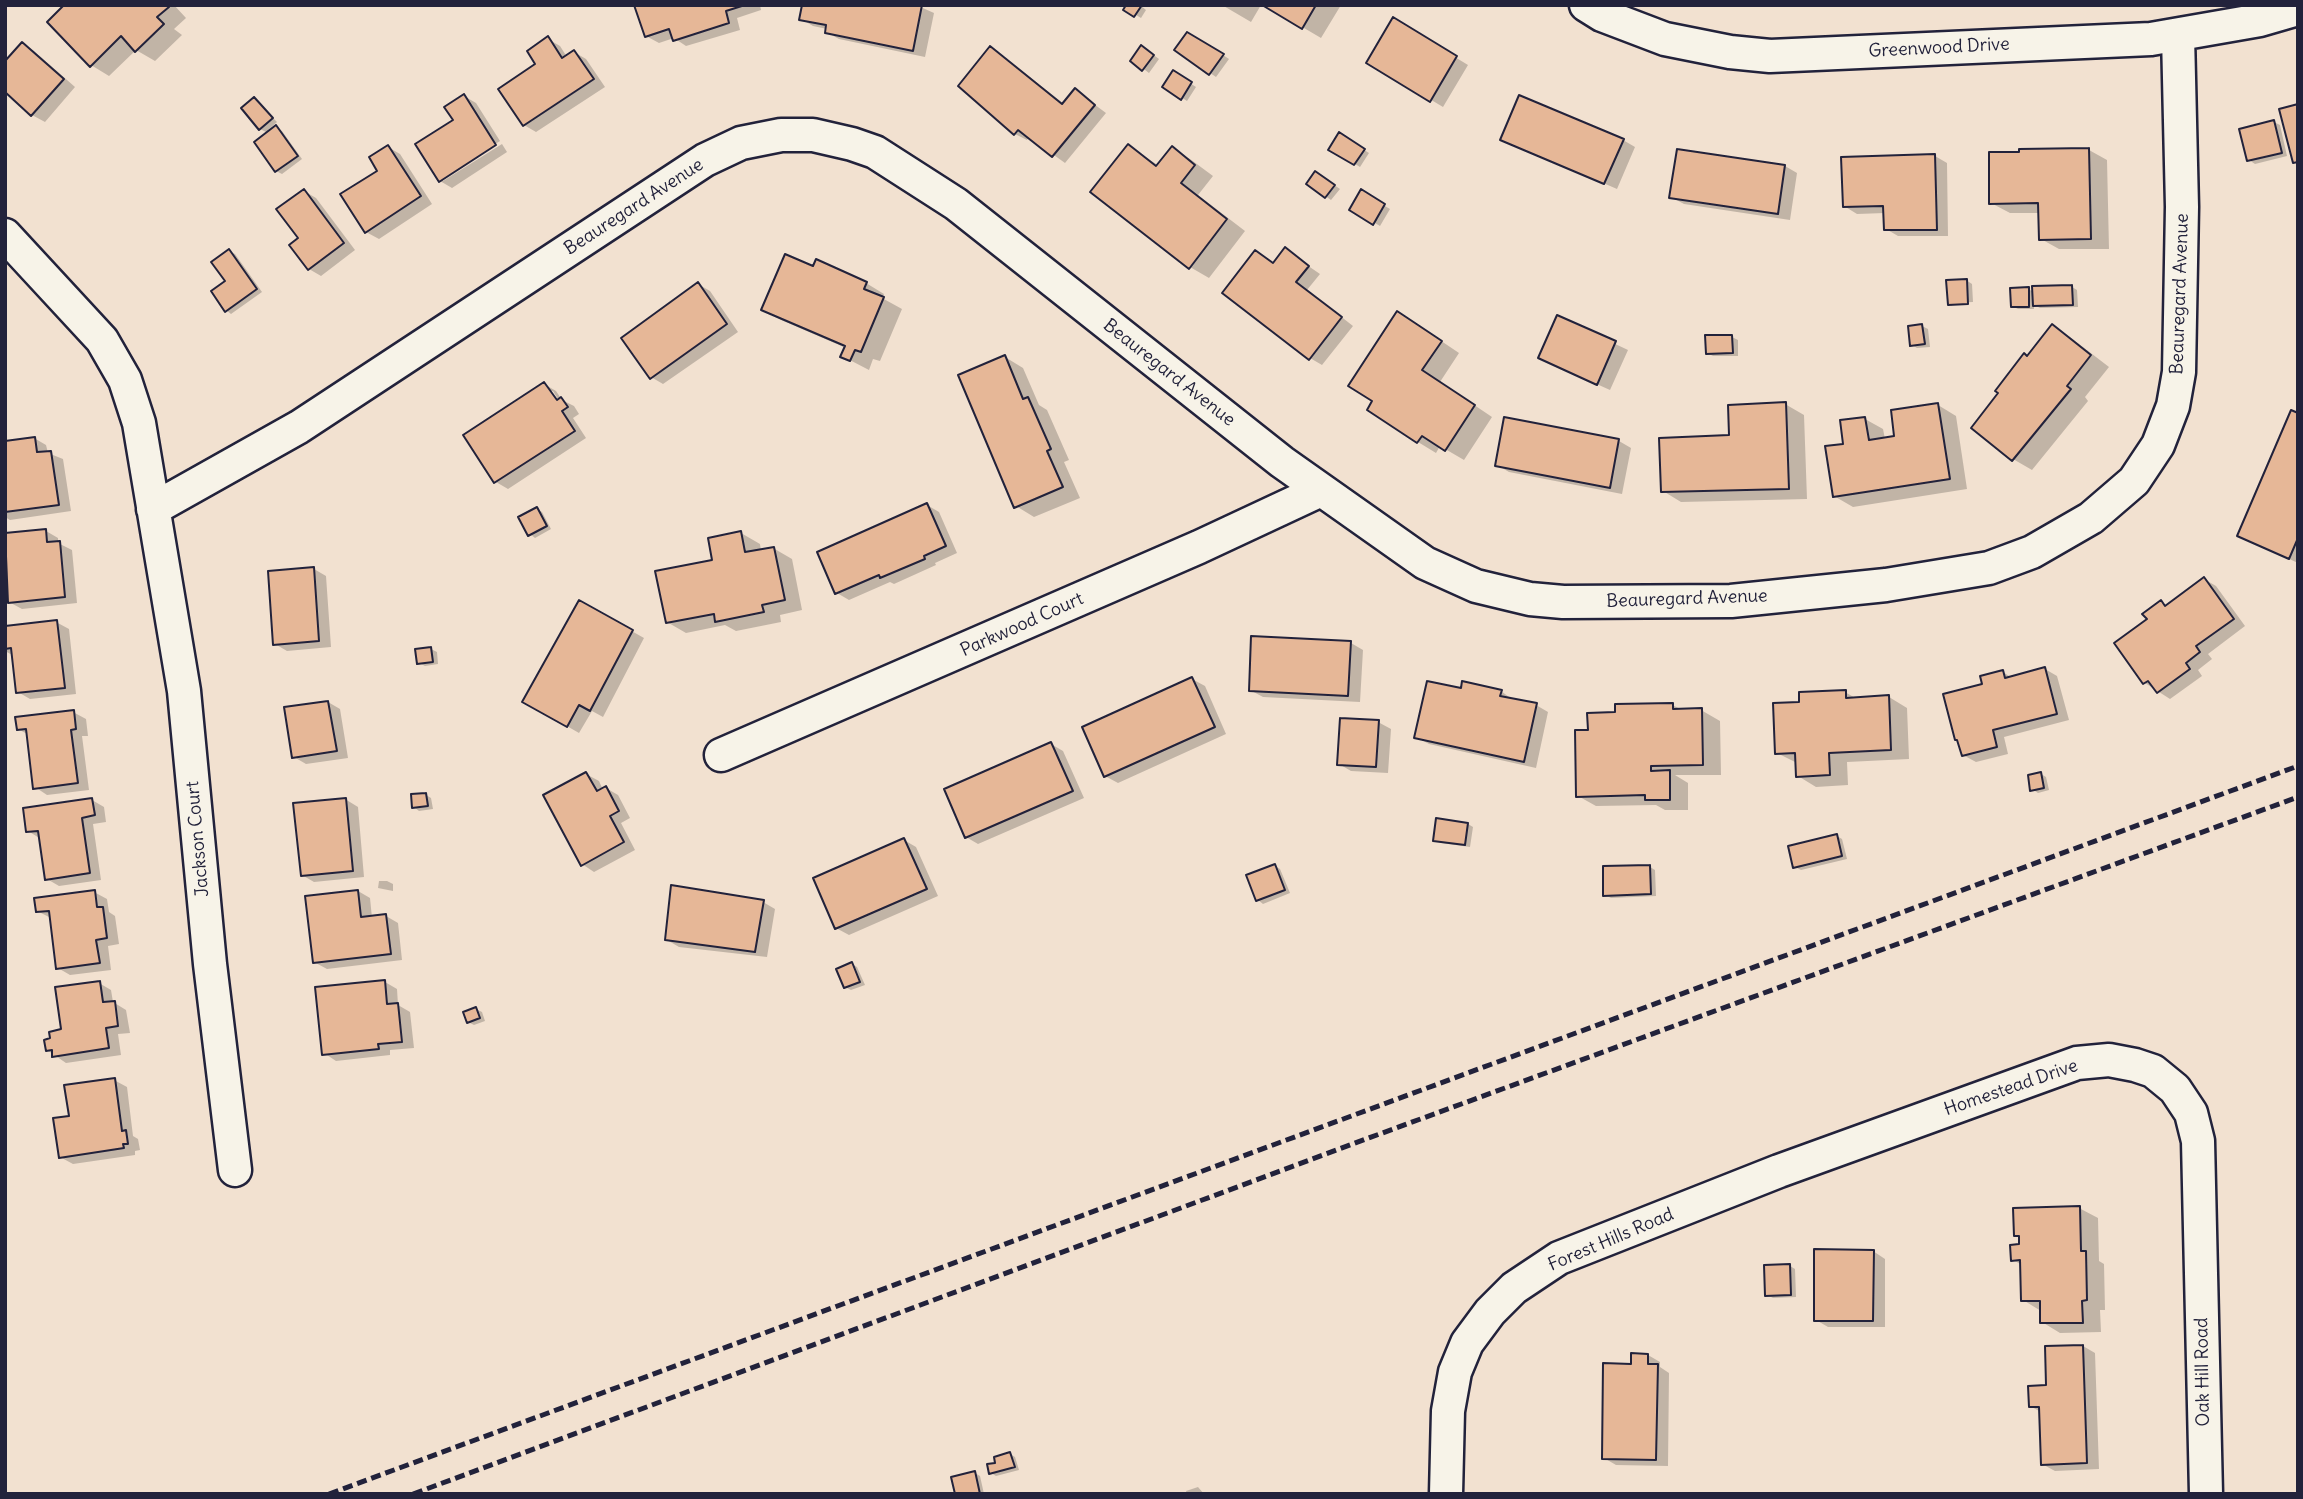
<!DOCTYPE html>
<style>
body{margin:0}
#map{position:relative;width:2303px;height:1499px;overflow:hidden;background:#f2e1d0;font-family:Delius,sans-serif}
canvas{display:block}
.frame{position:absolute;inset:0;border:7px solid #22223b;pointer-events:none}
</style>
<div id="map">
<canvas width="2303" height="1499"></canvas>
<div class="frame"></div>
</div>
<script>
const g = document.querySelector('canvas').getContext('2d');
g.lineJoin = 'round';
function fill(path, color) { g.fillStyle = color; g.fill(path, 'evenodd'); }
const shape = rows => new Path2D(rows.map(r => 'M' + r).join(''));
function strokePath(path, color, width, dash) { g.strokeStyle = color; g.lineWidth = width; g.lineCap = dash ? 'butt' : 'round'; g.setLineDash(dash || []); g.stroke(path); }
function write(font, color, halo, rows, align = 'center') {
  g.font = font + ' Delius,sans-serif'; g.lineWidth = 5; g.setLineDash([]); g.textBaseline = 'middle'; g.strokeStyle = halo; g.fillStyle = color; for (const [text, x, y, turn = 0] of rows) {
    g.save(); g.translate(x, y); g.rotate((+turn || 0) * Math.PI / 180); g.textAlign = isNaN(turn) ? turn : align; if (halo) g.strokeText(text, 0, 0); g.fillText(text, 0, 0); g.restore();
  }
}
fill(shape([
 [66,5,174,5,186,18,174,29,182,35,155,61,136,50,109,76,91,65],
 [636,5,760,5,761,10,737,18,740,30,686,46,674,38,659,43,646,36],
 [916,5,934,13,925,57,839,39,826,32,827,29,813,26,801,19],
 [1140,5,1146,10,1141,18,1126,9],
 [1222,5,1261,5,1251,22],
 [1265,5,1341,5,1321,38],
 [1394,20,1468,65,1443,107,1368,62],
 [548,39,560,46,567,57,574,52,586,59,605,87,536,132,524,125,538,64],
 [22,44,34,51,75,87,45,122,32,115,5,90],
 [1211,47,1229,59,1216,77,1176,50],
 [991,49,1003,56,1064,104,1075,90,1106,113,1065,163,1029,137,1027,140,1015,134],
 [1147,50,1159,59,1149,73,1132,60],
 [1173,72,1196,87,1187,101,1164,86],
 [464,96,476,103,500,141,443,177,443,181,502,144,507,152,452,188,440,181],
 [254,99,277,122,268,130,269,133,276,128,282,131,302,159,282,174,276,171,268,133,260,129],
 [2274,122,2280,125,2287,156,2255,164,2249,160],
 [1340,135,1369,153,1360,167,1331,149],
 [1502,139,1623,140,1635,147,1617,189],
 [1129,146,1159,166,1172,148,1190,159,1213,176,1198,195,1245,231,1209,278,1190,267,1093,192],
 [388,147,400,154,432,204,379,239,366,232,379,172],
 [2089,150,2107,160,2109,249,2059,249,2041,239,2040,213,2010,213,1991,203],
 [1935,156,1947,163,1948,236,1898,236,1886,229,1885,213,1857,214,1844,206],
 [1785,166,1797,173,1790,220,1684,204,1671,197],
 [1321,176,1340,189,1331,200,1308,184],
 [304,191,316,198,355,250,321,276,309,269,300,239],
 [1361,192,1390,209,1380,226,1351,209],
 [1285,250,1320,274,1307,290,1353,326,1322,365,1310,358,1255,252,1274,264],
 [229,251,235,254,262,292,231,314,226,310],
 [814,269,866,283,884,294,882,298,902,309,880,361,873,359,869,370,842,356,846,348,781,320,763,310],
 [1966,280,1972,284,1973,302,1952,303,1952,306,1949,304],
 [698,284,710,291,738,332,663,384,651,377],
 [2072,287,2077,290,2078,307,2040,308,2034,305,2034,309,2018,309,2012,306,2028,289,2034,292],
 [1558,317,1628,350,1610,390,1552,364],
 [1416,324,1459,353,1440,382,1492,417,1464,460,1440,446,1436,453,1418,442],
 [1922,326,1928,329,1930,347,1917,348,1912,345],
 [2052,326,2070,337,2109,367,2085,397,2088,401,2032,470,2013,459,1973,428],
 [1732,337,1738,340,1738,356,1713,356,1707,353],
 [1005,357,1023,368,1039,405,1047,410,1069,460,1064,462,1080,498,1034,517,1016,506],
 [544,384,556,391,562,400,574,406,579,414,573,418,586,438,508,489,496,482],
 [549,391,553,391,563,407],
 [1785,404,1804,415,1807,499,1681,502,1663,491,1731,437],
 [1938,405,1956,416,1967,489,1853,507,1834,496,1845,446,1865,419,1883,429,1885,439,1896,438],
 [2298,415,2298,563,2239,536],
 [34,438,46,445,48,453,63,459,71,511,10,520,5,517,5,443],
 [1619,441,1631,448,1622,494,1509,472,1497,465],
 [927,505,939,512,957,553,935,563,936,565,894,584,890,582,849,600,837,593],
 [537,509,542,512,551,529,535,538,530,534],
 [46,531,58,538,58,543,72,550,77,603,22,609,9,602,5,535],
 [741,533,760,544,761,551,773,548,792,559,802,610,780,615,781,622,736,631,725,625,686,633,667,622,714,561],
 [314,569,326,576,331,647,287,651,275,644],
 [2204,579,2216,586,2245,626,2208,654,2212,659,2198,670,2202,676,2170,699,2145,683,2149,620,2161,602,2168,606],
 [580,602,644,638,603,717,592,711,579,733,525,702],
 [56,622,69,629,76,694,30,699,18,692,14,656,5,651,5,628],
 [1253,638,1351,643,1363,650,1360,702,1263,697,1250,690],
 [431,649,437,652,438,664,425,666,419,663],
 [2045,669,2057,676,2069,720,2004,737,2008,754,1976,762,1963,755,1984,686,2003,672,2012,678],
 [1192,679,1205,686,1226,734,1118,783,1105,776],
 [1462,690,1501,691,1513,700,1536,705,1548,712,1536,768,1429,744,1416,737],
 [1845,692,1857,699,1889,697,1907,708,1909,759,1847,762,1848,785,1816,787,1798,776,1797,763,1777,753,1801,703],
 [328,702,340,709,348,758,306,764,294,757],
 [1672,705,1683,710,1701,710,1720,721,1721,775,1675,775,1688,783,1688,810,1665,810,1656,805,1596,806,1578,796,1590,731],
 [73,712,86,719,88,736,82,736,89,790,47,795,35,787,29,735,18,729],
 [1378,722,1391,729,1388,773,1351,771,1339,764],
 [1051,744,1063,751,1084,798,978,844,966,837],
 [586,774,599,781,603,790,606,788,618,795,630,818,621,823,635,850,594,872,582,864],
 [2041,774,2046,777,2049,790,2038,793,2032,789],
 [426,795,431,798,433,809,419,811,414,807],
 [345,799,358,807,364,877,314,882,302,875],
 [92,800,104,807,106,822,93,824,101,880,59,886,47,879,41,839,28,831],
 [1438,820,1468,824,1473,827,1470,847,1441,843,1435,840],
 [1837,836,1842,839,1847,859,1801,870,1795,867],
 [904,840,916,847,938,896,849,935,836,928],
 [1275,866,1280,869,1290,893,1263,904,1258,900],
 [1650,867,1655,870,1656,896,1611,898,1605,895],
 [379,881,387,881,393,884,393,891,378,888],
 [358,891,370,898,372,918,386,916,398,923,402,960,327,969,314,962],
 [94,892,107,899,109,912,115,916,119,944,108,946,111,970,70,975,58,968,51,918,37,911],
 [763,902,775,909,767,957,679,947,667,940],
 [852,964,857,967,865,985,851,990,845,987],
 [385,982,397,989,398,1005,410,1012,414,1048,390,1050,390,1055,336,1061,324,1053],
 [99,983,111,990,113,1002,126,1010,130,1033,118,1034,121,1055,66,1063,47,1050],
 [476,1009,482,1012,485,1021,474,1025,468,1022],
 [114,1080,127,1087,133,1136,138,1139,140,1150,135,1151,135,1155,73,1164,60,1157,70,1118],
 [2079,1208,2098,1218,2099,1261,2104,1264,2105,1310,2100,1310,2101,1332,2060,1333,2042,1322,2041,1311,2023,1300,2022,1265,2013,1260,2021,1246,2021,1237,2016,1235],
 [1873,1251,1885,1259,1885,1327,1828,1327,1816,1320],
 [1790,1266,1795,1269,1796,1297,1773,1298,1767,1295],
 [2083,1346,2095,1353,2099,1469,2055,1471,2042,1464,2041,1412,2030,1406],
 [1648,1355,1660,1362,1660,1367,1669,1373,1668,1466,1616,1465,1604,1458,1633,1366],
 [1010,1454,1015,1457,1019,1470,996,1476,991,1473,997,1464],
 [975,1473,980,1476,984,1494,957,1494],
 [1198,1487,1204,1494,1187,1494,1186,1491]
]), '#0003');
const building = shape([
 [64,5,167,5,169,7,157,17,164,24,135,52,121,36,90,67,47,22,64,5],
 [634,5,745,5,726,11,729,23,673,41,669,29,645,37,634,5],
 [802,5,922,5,913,51,825,33,826,25,799,20,802,5],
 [1126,5,1142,5,1134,17,1123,10,1126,5],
 [1262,5,1316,5,1302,29,1262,5],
 [1393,17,1457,56,1430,102,1366,63,1393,17],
 [1187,32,1224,54,1209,75,1174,50,1187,32],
 [548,36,562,58,574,50,594,79,523,126,498,89,535,64,527,51,548,36],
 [22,42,64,79,31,116,5,92,5,61,22,42],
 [1141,45,1154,55,1142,71,1130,61,1141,45],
 [990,46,1062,104,1075,88,1095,105,1052,157,1018,130,1014,135,958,86,990,46],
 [1173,70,1192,82,1181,100,1162,87,1173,70],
 [464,94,496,145,439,182,415,144,453,120,444,107,464,94],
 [1519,95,1624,139,1604,184,1500,140,1519,95],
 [254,97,273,118,259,130,241,108,254,97],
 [2298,104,2298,162,2293,163,2279,109,2298,104],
 [2274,120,2282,153,2247,161,2239,129,2274,120],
 [276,125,298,156,275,172,254,142,276,125],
 [1339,132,1365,149,1354,165,1328,150,1339,132],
 [1128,144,1156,166,1172,146,1195,165,1181,183,1227,219,1189,269,1090,192,1128,144],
 [388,145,421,196,365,233,340,194,377,171,369,157,388,145],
 [2089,148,2091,239,2039,240,2038,203,1989,204,1989,152,2019,152,2019,149,2089,148],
 [1677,149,1785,165,1778,214,1669,198,1677,149],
 [1935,154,1937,230,1884,230,1883,206,1843,207,1841,157,1935,154],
 [1315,171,1335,185,1325,198,1306,184,1315,171],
 [304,189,344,243,308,270,289,245,298,238,276,209,304,189],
 [1361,189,1385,204,1373,225,1349,210,1361,189],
 [1285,247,1309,266,1296,282,1342,317,1309,360,1222,293,1255,250,1273,263,1285,247],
 [229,249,257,289,225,312,211,291,225,281,211,262,229,249],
 [785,254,813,266,816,259,867,282,864,289,884,297,861,352,855,350,850,361,840,357,845,346,761,310,785,254],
 [1967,279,1968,304,1948,305,1946,280,1967,279],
 [698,282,727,324,650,379,621,338,698,282],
 [2072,285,2073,305,2033,306,2032,286,2072,285],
 [2029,287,2029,307,2011,307,2010,288,2029,287],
 [1397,311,1442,341,1422,370,1475,405,1445,451,1422,436,1417,443,1367,410,1372,401,1348,386,1397,311],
 [1557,315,1616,341,1597,385,1538,358,1557,315],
 [1922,324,1925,344,1910,346,1908,326,1922,324],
 [2052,324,2091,355,2067,386,2071,389,2012,461,1971,428,1998,393,1995,391,2024,353,2027,356,2052,324],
 [1705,335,1732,335,1733,353,1706,354,1705,335],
 [1005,355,1023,399,1028,397,1051,449,1047,451,1063,487,1014,508,958,375,1005,355],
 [544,382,557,400,561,397,568,407,562,411,575,431,494,483,463,435,544,382],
 [1786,402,1789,489,1661,492,1659,438,1729,435,1728,405,1786,402],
 [1938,403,1950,479,1833,497,1825,446,1843,444,1840,420,1865,417,1869,440,1894,436,1891,410,1938,403],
 [2291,410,2298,413,2298,538,2289,559,2237,536,2291,410],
 [1504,417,1619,439,1610,488,1495,466,1504,417],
 [35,437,37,452,51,451,59,505,5,512,5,441,35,437],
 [927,503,946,546,924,556,925,559,880,578,879,575,835,594,817,552,927,503],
 [537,507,547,526,528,536,518,517,537,507],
 [46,529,47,542,60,541,65,597,8,603,5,533,46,529],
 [741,531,745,552,774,547,785,600,762,605,764,612,715,622,714,614,666,623,655,571,712,560,708,538,741,531],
 [314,567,319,641,273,645,268,571,314,567],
 [2204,577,2234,619,2196,646,2200,652,2186,663,2190,669,2157,693,2148,681,2143,684,2114,643,2147,619,2142,614,2161,600,2165,606,2204,577],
 [579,600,633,630,590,711,579,705,567,727,522,702,579,600],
 [57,620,65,688,16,693,11,648,5,649,5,626,57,620],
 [1251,636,1351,641,1348,696,1249,691,1251,636],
 [431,647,433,662,417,664,415,649,431,647],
 [2045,667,2057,714,1993,730,1997,747,1962,756,1957,740,1955,740,1943,694,1982,684,1980,676,2003,670,2005,678,2045,667],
 [1192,677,1215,727,1104,777,1082,727,1192,677],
 [1427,681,1461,688,1462,681,1502,690,1500,696,1537,703,1524,762,1414,738,1427,681],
 [1846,690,1846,698,1889,695,1891,750,1829,753,1830,775,1796,777,1795,753,1775,754,1773,703,1799,702,1799,692,1846,690],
 [328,701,337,751,292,758,284,707,328,701],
 [1673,703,1673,709,1702,708,1703,765,1651,766,1651,771,1670,770,1670,800,1645,800,1645,795,1576,797,1575,730,1588,730,1587,713,1615,712,1615,704,1673,703],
 [74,710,76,729,71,730,78,783,33,789,26,729,17,730,15,717,74,710],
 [1340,718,1379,720,1376,767,1337,765,1340,718],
 [1051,742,1073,791,965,838,944,789,1051,742],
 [586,772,597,791,606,786,619,811,610,816,624,842,581,866,543,795,586,772],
 [2041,772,2044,788,2030,791,2028,775,2041,772],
 [426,793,428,806,412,808,411,794,426,793],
 [92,798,95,815,82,818,90,873,45,880,38,831,26,832,23,808,92,798],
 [346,798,353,871,301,876,293,803,346,798],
 [1436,818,1468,823,1465,845,1433,841,1436,818],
 [1837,834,1842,856,1793,868,1788,846,1837,834],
 [904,838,927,889,835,929,813,878,904,838],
 [1275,864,1285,890,1256,901,1246,875,1275,864],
 [1650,865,1651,894,1603,896,1603,866,1650,865],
 [671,885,764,900,755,952,665,940,671,885],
 [95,890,97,907,103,907,107,938,96,940,100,963,56,969,49,911,36,912,34,898,95,890],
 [358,890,361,917,386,914,391,954,313,963,305,896,358,890],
 [852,962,860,982,844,988,836,969,852,962],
 [385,980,387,1004,398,1003,402,1042,378,1044,379,1049,322,1055,315,987,385,980],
 [100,981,103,1002,115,1001,118,1026,106,1028,109,1048,52,1057,52,1050,46,1051,44,1040,50,1038,49,1032,61,1029,55,987,100,981],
 [476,1007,480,1018,467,1023,463,1012,476,1007],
 [115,1078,122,1131,126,1130,128,1144,123,1144,124,1148,59,1158,53,1118,69,1116,64,1085,115,1078],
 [2080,1206,2081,1251,2086,1251,2087,1300,2082,1301,2083,1323,2040,1323,2040,1301,2021,1301,2020,1260,2011,1261,2010,1245,2019,1244,2019,1236,2014,1236,2013,1208,2080,1206],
 [1814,1249,1874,1250,1873,1321,1814,1321,1814,1249],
 [1790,1264,1791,1295,1765,1296,1764,1265,1790,1264],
 [2083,1345,2087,1463,2041,1465,2039,1407,2029,1407,2028,1386,2046,1385,2045,1346,2083,1345],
 [1631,1353,1648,1354,1648,1364,1658,1364,1656,1460,1602,1459,1603,1363,1631,1364,1631,1353],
 [1010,1452,1015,1467,989,1474,987,1464,995,1463,994,1457,1010,1452],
 [975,1471,980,1494,955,1494,951,1477,975,1471]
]);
fill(building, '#e6b797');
strokePath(building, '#22223b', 2);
const street = shape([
 [1586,5,1602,15,1665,39,1730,52,1770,56,2151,39,2260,20,2298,9],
 [5,235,102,340,125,380,139,423,184,691,210,964,235,1170],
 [153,509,299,427,705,160,741,143,781,135,813,135,852,144,875,152,956,204,1282,462,1425,563,1476,586,1530,599,1563,602,1731,601,1886,585,1989,568,2032,552,2091,518,2134,481,2158,445,2173,406,2179,372,2182,207,2178,35],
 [721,755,1199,547,1321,490],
 [1446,1494,1448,1411,1455,1372,1467,1343,1490,1312,1514,1288,1559,1258,1779,1171,2077,1063,2109,1060,2135,1065,2153,1071,2175,1089,2191,1113,2198,1141,2206,1494]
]);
strokePath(street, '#22223b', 37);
strokePath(street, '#f7f3e8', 32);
strokePath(shape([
 [329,1494,2298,766],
 [413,1494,1366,1139,2298,797]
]), '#22223b', 5, [10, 5]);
write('18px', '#22223b', '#f7f3e8', [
 ["Greenwood Drive",1939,48,-3],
 ["Beauregard Avenue",634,207,-33],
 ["Beauregard Avenue",2180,294,-88],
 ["Beauregard Avenue",1169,373,38],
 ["Beauregard Avenue",1687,599,-2],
 ["Parkwood Court",1022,625,-24],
 ["Jackson Court",198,839,-95],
 ["Homestead Drive",2011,1088,-19],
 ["Forest Hills Road",1611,1240,-23],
 ["Oak Hill Road",2203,1372,-91]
]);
</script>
